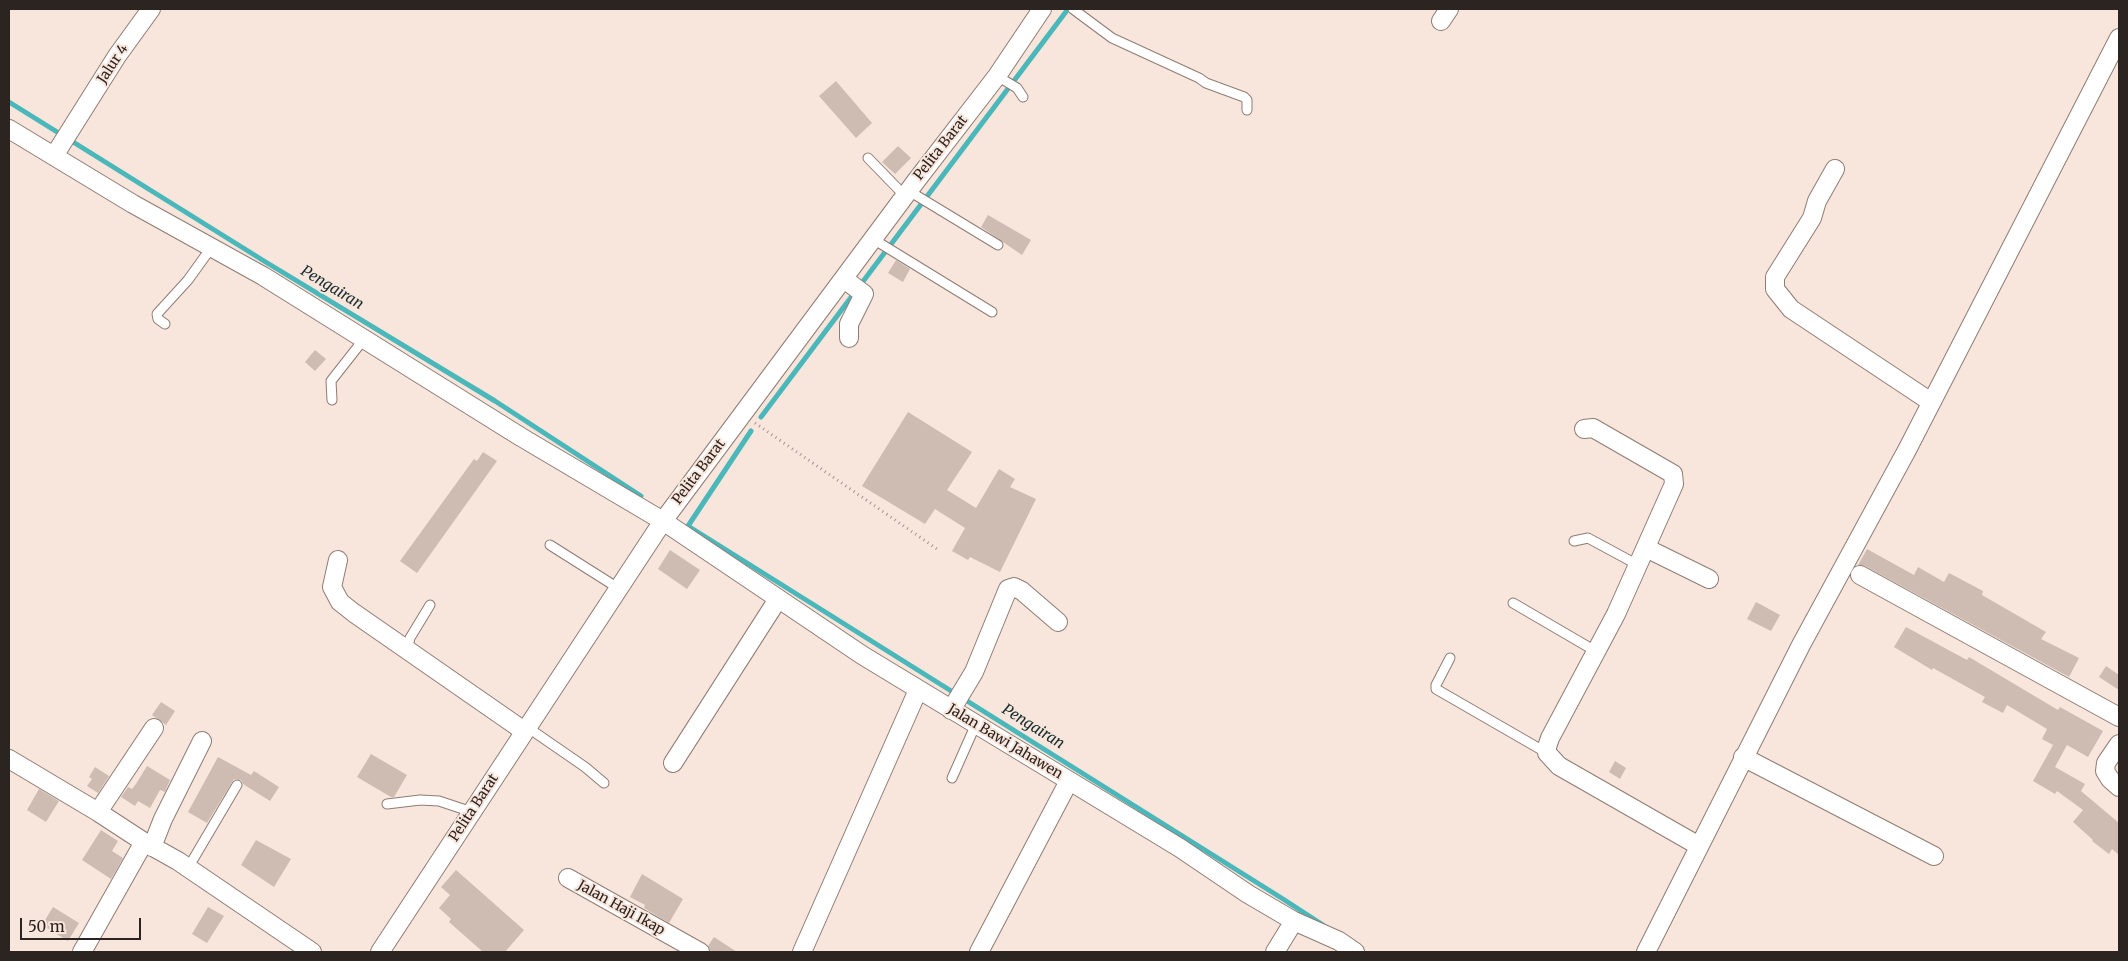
<!DOCTYPE html>
<style>
body{margin:0}
#map{position:relative;width:2128px;height:961px;overflow:hidden;background:#f8e5db;font-family:Merriweather,serif}
canvas{display:block}
.frame{position:absolute;inset:0;border:10px solid #2b2420;pointer-events:none}
.scale{position:absolute;left:20px;top:918px;width:121px;height:22px;box-sizing:border-box;border:2px solid #2b2420;border-top:0;padding-left:6px;font-size:15px;line-height:18px;white-space:nowrap;color:#2b2420;-webkit-text-stroke:4px #f8e5db;paint-order:stroke}
</style>
<div id="map">
<canvas width="2128" height="961"></canvas>
<div class="frame"></div>
<div class="scale">50 m</div>
</div>
<script>
const g = document.querySelector('canvas').getContext('2d');
g.lineJoin = 'round';
const shape = rows => new Path2D(rows.map(r => 'M' + r).join(''));
function strokePath(path, color, width, dash) { g.strokeStyle = color; g.lineWidth = width; g.lineCap = dash ? 'butt' : 'round'; g.setLineDash(dash || []); g.stroke(path); }
function fill(path, color) { g.fillStyle = color; g.fill(path, 'evenodd'); }
function write(font, color, halo, rows, align = 'center') {
  g.font = font + ' Merriweather,serif'; g.lineWidth = 4; g.setLineDash([]); g.textBaseline = 'middle'; g.strokeStyle = halo; g.fillStyle = color; for (const [text, x, y, turn = 0] of rows) {
    g.save(); g.translate(x, y); g.rotate((+turn || 0) * Math.PI / 180); g.textAlign = isNaN(turn) ? turn : align; if (halo) g.strokeText(text, 0, 0); g.fillText(text, 0, 0); g.restore();
  }
}
strokePath(shape([
 [9,102,264,261,495,401,641,496],
 [761,417,1068,9],
 [751,431,688,526,1283,899,1323,925]
]), '#4ab7ba', 5);
fill(shape([
 [836,81,872,123,856,138,819,96],
 [898,146,911,158,895,174,882,162],
 [988,215,1031,240,1022,255,981,227],
 [896,260,910,269,903,282,888,273],
 [315,350,326,359,315,371,305,362],
 [908,412,972,452,947,490,976,508,999,469,1015,479,1010,487,1036,499,1000,572,970,557,968,560,952,551,965,528,935,509,925,524,862,486],
 [483,452,497,461,417,573,400,561,474,459,477,461],
 [1867,549,1914,575,1918,567,1944,582,1949,573,1983,591,1982,595,2046,632,2041,639,2079,658,2069,677,1865,566,1858,565],
 [670,550,700,570,687,589,658,569],
 [1756,602,1780,615,1771,631,1747,619],
 [1906,627,1967,660,1969,657,2058,710,2060,707,2103,731,2088,757,2067,745,2055,767,2085,784,2081,791,2119,823,2119,855,2112,849,2109,854,2092,841,2093,840,2073,822,2083,810,2057,791,2055,794,2033,781,2053,745,2042,739,2047,729,2007,705,2003,713,1982,702,1985,697,1933,668,1932,670,1894,647],
 [2106,666,2119,675,2119,690,2099,677],
 [161,702,175,711,166,725,152,715],
 [371,754,407,775,394,797,391,797,357,777],
 [218,757,251,775,254,771,279,787,270,801,243,784,241,780,234,779,207,823,188,812],
 [1615,761,1626,768,1620,779,1609,772],
 [147,766,170,780,165,792,160,790,150,808,138,801,135,806,121,797,128,787,132,789,136,784],
 [95,767,109,776,98,793,87,786,92,779,89,777],
 [39,789,59,801,46,822,27,810],
 [101,830,118,841,112,851,123,858,111,879,82,860],
 [256,840,291,859,274,887,241,865],
 [456,870,524,930,505,952,483,952,449,922,451,919,439,908,450,895,441,887],
 [642,874,683,899,669,923,644,908,645,905,630,897],
 [53,907,79,923,68,941,42,925],
 [208,907,224,916,207,943,192,934],
 [714,937,737,952,711,952,708,946]
]), '#cebcb2');
const lane = shape([
 [1073,9,1112,38,1199,78,1206,83,1244,97,1247,100,1247,110],
 [997,76,1017,88,1023,97],
 [868,158,905,196],
 [909,191,998,245],
 [873,239,992,312],
 [165,324,158,319,157,314,188,280,211,248],
 [332,400,331,381,364,339],
 [1574,541,1588,538,1638,565],
 [550,545,618,588],
 [1513,603,1597,652],
 [407,650,410,638,430,605],
 [1450,658,1436,685,1436,689,1547,753],
 [527,727,585,767,604,783],
 [952,778,976,724],
 [387,804,420,800,439,801,472,812],
 [188,868,237,785]
]);
const street = shape([
 [1441,21,1449,9],
 [9,129,133,204,263,276,521,437,663,521,862,655,1180,848,1248,894,1294,921,1339,941,1355,952],
 [54,156,117,56,151,9],
 [1835,169,1817,201,1812,218,1775,277,1775,289,1791,309,1931,402],
 [844,279,864,294,849,324,849,338],
 [1584,429,1593,428,1673,474,1674,484,1616,614,1550,738,1547,747,1547,753,1559,766,1699,846],
 [1646,548,1709,579],
 [338,560,332,587,340,602,354,613,524,731],
 [1860,575,2119,717],
 [951,710,974,672,1008,589,1014,587,1022,591,1058,622],
 [2119,744,2106,763,2105,771,2110,779,2119,787],
 [1743,757,1934,856],
 [9,759,98,812,144,842],
 [673,763,778,599],
 [98,812,154,728],
 [152,847,163,819,202,741],
 [568,878,700,952],
 [82,952,144,842,178,861,312,952],
 [380,952,663,521,916,181,997,76,1042,9],
 [802,952,918,690],
 [979,952,1069,781],
 [1275,952,1294,921],
 [1646,952,1801,645,1907,450,2119,38]
]);
strokePath(lane, '#8e7d74', 11);
strokePath(street, '#8e7d74', 20);
strokePath(shape([
 [755,423,937,549]
]), '#a2948d', 3, [1, 4]);
strokePath(lane, '#fff', 9);
strokePath(street, '#fff', 18);
write('14px', '#2b2420', '#f8e5db', [
 ["Jalur 4",113,64,-57],
 ["Pelita Barat",941,148,-52],
 ["Pelita Barat",699,472,-53],
 ["Jalan Bawi Jahawen",1005,742,31],
 ["Pelita Barat",474,808,-57],
 ["Jalan Haji Ikap",621,908,29]
]);
write('italic 15px', '#162e2f', '#f8e5db', [
 ["Pengairan",332,288,31],
 ["Pengairan",1033,727,32]
]);
</script>
